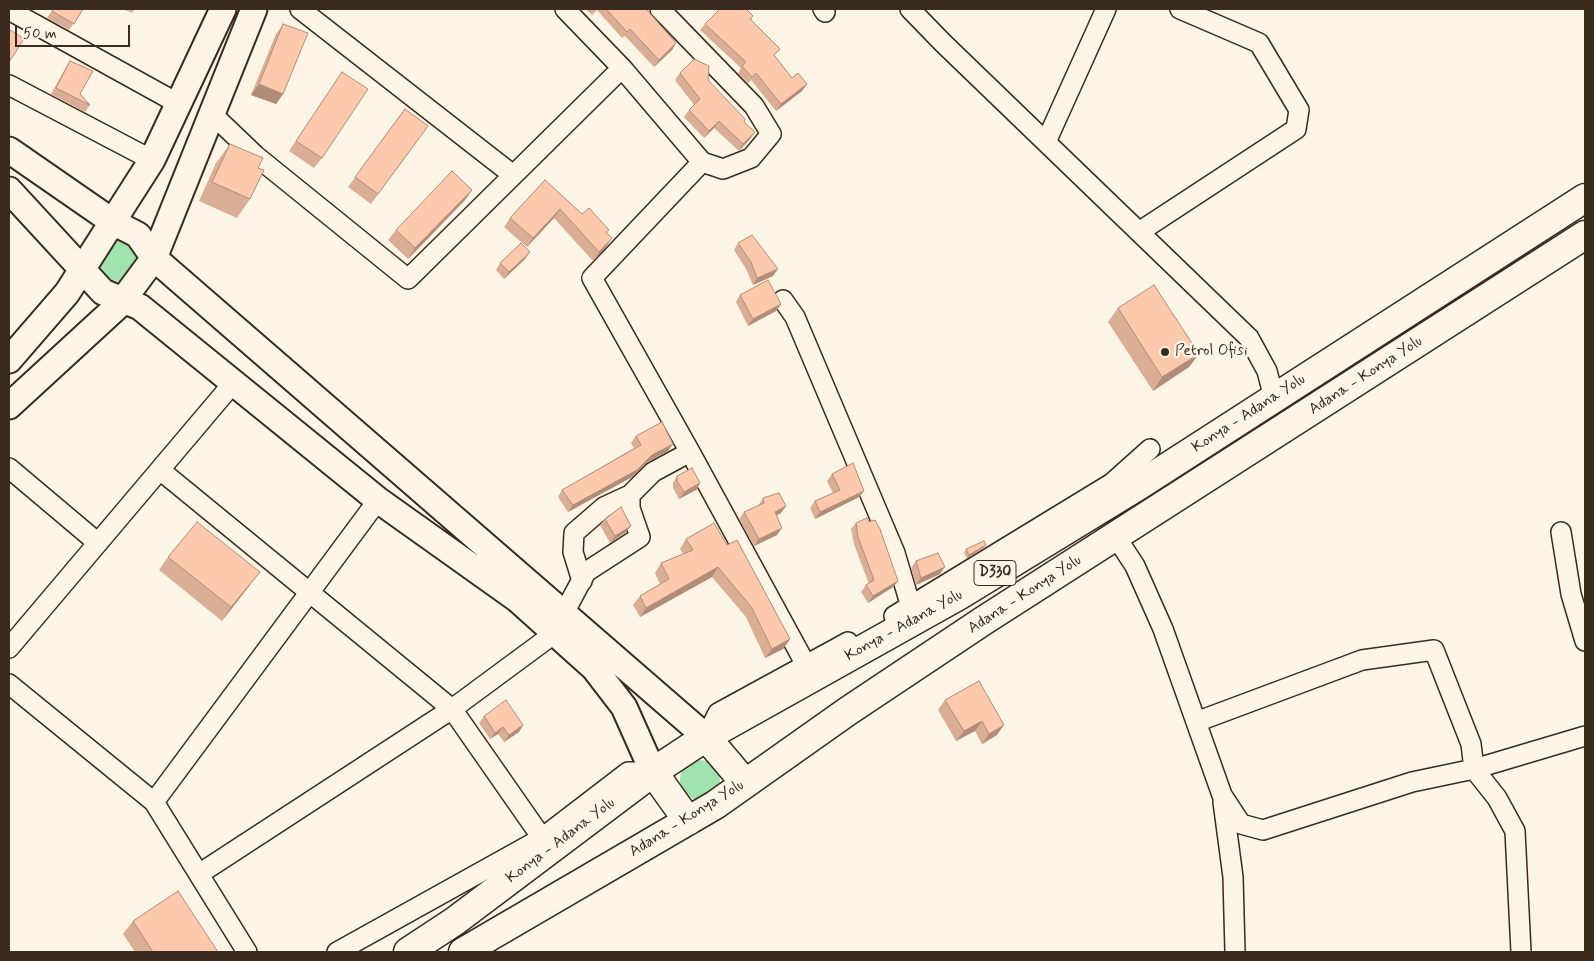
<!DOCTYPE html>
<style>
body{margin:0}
#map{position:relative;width:1594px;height:961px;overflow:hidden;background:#fcf5e5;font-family:Mynerve,sans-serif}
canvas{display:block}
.frame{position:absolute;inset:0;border:10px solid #3b2a1e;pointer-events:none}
.scale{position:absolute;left:15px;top:25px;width:115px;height:22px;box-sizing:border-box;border:2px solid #3b2a1e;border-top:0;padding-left:6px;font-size:15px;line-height:18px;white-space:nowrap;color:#3b2a1e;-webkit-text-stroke:4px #fcf5e5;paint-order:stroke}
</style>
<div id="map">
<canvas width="1594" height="961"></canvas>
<div class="frame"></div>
<div class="scale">50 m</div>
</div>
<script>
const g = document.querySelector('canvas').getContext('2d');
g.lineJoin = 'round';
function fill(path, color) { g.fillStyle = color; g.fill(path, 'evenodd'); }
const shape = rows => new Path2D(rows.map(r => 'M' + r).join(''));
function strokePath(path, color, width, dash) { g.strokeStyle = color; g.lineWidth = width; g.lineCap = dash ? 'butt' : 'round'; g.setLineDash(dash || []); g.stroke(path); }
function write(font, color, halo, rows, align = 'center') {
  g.font = font + ' Mynerve,sans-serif'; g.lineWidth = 5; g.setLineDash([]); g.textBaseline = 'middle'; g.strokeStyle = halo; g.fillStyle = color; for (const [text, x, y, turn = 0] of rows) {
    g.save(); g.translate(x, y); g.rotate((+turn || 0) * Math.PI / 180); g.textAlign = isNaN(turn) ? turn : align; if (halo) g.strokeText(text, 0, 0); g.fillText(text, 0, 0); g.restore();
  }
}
fill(shape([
 [113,238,128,239,142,255,122,282,108,279,98,268,97,261],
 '680 780a20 20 0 1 1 40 0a20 20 0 1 1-40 0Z'
]), '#a0e3ae');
const minor = shape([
 [300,9,513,175],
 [565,9,622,68,702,162],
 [660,9,754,106,771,134,751,158,723,169,702,162,592,278,690,452,806,665],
 [823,9,825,12],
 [910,9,943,43,1249,338,1267,371,1274,398],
 [9,10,179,104],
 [9,85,152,160],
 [211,113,256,156,408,279,622,68],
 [1046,142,1106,9],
 [1139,232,1296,129,1299,110,1259,43,1180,9],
 [783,300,795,317,895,553,911,607],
 [9,468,98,543],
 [160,470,452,709,542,838],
 [1561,532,1571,594,1585,641],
 [1116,537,1135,566,1163,629,1222,795,1241,824,1263,830,1412,782,1474,769,1585,736],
 [582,581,573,552,574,533,604,507,630,495],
 [564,613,586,572,640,537,630,508,630,495,653,472,690,452],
 [894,616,1112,483,1150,449],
 [9,648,234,382],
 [9,684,154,802,247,952],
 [1196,722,1362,660,1434,650,1471,744,1474,769,1497,798,1515,831,1521,952],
 [706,737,718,713,848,642],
 [154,802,378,500],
 [1223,802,1233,877,1235,952],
 [199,874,452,709,555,633],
 [337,952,542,838,628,772,653,772]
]);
const major = shape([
 [9,150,113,222,138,235,154,258,706,737],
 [9,190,103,292,140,307,378,500,517,599,594,668,624,707,653,772],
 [9,360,67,293,152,160,223,9],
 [9,406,120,304,154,258,254,9]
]);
const highway = shape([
 [706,737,745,783],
 [653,772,688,821],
 [408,952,455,921,653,772,706,737,958,596,1141,484,1585,198],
 [463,952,715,805,848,711,983,621,1585,235]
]);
strokePath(minor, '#3b2a1e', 22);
strokePath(major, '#3b2a1e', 29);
strokePath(highway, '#3b2a1e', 31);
strokePath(minor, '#fcf5e5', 19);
strokePath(major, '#fcf5e5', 25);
strokePath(highway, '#fcf5e5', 28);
fill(shape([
 [53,9,83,9,69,30,47,18],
 [123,9,135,9,132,13],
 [586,9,646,9,676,43,672,50,654,67,625,36,622,38,597,10,592,15],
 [753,16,751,19,775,56,792,78,807,84,802,91,776,111,751,80,748,83,738,73,741,68,700,30,705,24],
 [283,24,283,94,276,104,251,95,276,34],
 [70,61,80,94,90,105,85,112,51,94,66,67],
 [342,72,322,158,314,168,289,151],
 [680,73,708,80,744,122,750,139,739,151,714,128,704,138,684,117,689,110,694,105,675,80],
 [405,109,428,126,371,204,348,187],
 [230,144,258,168,250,199,237,218,199,201,216,163],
 [545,180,582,214,607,233,606,247,593,261,554,218,527,247,504,227,510,218],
 [465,200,408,259,388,240,396,230],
 [738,243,773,276,753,285,746,269,734,250],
 [525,259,504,279,496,270,500,263],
 [740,295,781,304,776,311,748,326,736,302],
 [1118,308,1199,354,1189,367,1153,391,1108,322],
 [636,436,668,451,647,462,632,477,568,512,558,497,562,490,634,448,631,443],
 [832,474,864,491,859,497,815,519,810,508,815,501,833,493,827,481],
 [677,476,700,483,696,490,679,499,673,488,673,483],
 [763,498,781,513,776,516,777,535,754,546,739,519,744,512,758,506],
 [605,519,626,532,610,543,600,525],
 [856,523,898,581,893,587,868,603,861,592,866,585,869,584,854,544,851,529],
 [686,539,727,545,790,639,783,649,765,658,746,617,712,577,640,617,633,605,640,596,660,584,655,573,661,563,683,554,680,549],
 [986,545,983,548,967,558,964,553,966,549],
 [168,557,250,585,222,621,159,570],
 [916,561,940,574,916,585,911,568],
 [979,681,997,735,982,744,975,731,956,741,938,710,945,700],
 [484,716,523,725,519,732,504,742,498,734,490,739,479,723],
 [133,921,218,952,135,952,123,934]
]), '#daad95');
fill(shape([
 [676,43,672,50,654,67,659,60],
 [259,84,283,94,276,104,251,95],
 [807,84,802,91,776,111,781,104],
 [719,121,714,128,704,138,709,131],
 [755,132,750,139,739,151,743,144],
 [472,190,465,200,408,259,415,248],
 [560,209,554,218,527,247,533,238],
 [612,238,606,247,593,261,599,252],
 [530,252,525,259,504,279,509,272],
 [778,269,773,276,753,285,757,278],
 [781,304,776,311,748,326,753,319],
 [1199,354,1189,367,1153,391,1162,377],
 [673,444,668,451,647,462,632,477,568,512,573,505,652,455],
 [700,483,696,490,679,499,684,492],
 [864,491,859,497,815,519,820,512],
 [786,506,781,513,770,519,775,512],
 [631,526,626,532,610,543,615,536],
 [782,528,777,535,754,546,759,539],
 [986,545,983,548,967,558,969,555],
 [718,567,712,577,640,617,646,608],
 [945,567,940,574,916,585,921,578],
 [260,572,250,585,222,621,231,607],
 [898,581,893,587,868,603,873,596],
 [790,639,783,649,765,658,772,649],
 [982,721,975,731,956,741,964,731],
 [523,725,519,732,504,742,509,735],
 [1004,725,997,735,982,744,989,734],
 [503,727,498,734,490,739,495,733]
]), '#b18d79');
const building = shape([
 [54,9,83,9,74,24,52,11,54,9],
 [606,9,646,9,676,43,659,60,630,29,627,32,606,9],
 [720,9,746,9,753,16,750,19,780,49,774,55,792,78,798,73,807,84,781,104,756,73,752,77,742,66,746,62,705,24,720,9],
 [283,24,308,33,283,94,259,84,283,24],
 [9,29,24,39,9,62,9,29],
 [694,59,709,66,708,80,745,119,744,122,755,132,743,144,719,121,709,131,689,110,700,99,680,73,694,59],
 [70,61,93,71,80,94,90,105,56,88,70,61],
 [342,72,368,89,322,158,296,141,342,72],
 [405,109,428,126,378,194,355,177,405,109],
 [230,144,263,158,258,168,264,170,250,199,212,182,230,144],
 [452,171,472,190,415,248,396,230,452,171],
 [545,180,582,214,589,208,609,230,606,232,612,238,599,252,560,209,533,238,510,218,545,180],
 [752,235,778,269,757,278,751,262,738,243,752,235],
 [521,243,530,252,509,272,500,263,521,243],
 [768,280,781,304,753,319,740,295,768,280],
 [1154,285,1199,354,1162,377,1118,308,1154,285],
 [662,422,673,444,652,455,637,470,573,505,562,490,641,445,636,436,662,422],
 [853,463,864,491,820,512,815,501,840,490,832,474,853,463],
 [692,468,700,483,684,492,677,481,677,476,692,468],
 [779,493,786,506,775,512,782,528,759,539,744,512,764,503,763,498,779,493],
 [621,507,631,526,615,536,605,519,621,507],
 [867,518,869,522,875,520,880,529,898,581,873,596,866,585,874,580,858,537,856,523,867,518],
 [197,522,260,572,231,607,168,557,197,522],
 [714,523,727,545,737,540,790,639,772,649,752,608,718,567,646,608,640,596,669,579,661,563,693,550,686,539,714,523],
 [984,541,986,545,969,555,966,549,984,541],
 [938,553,945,567,921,578,916,561,938,553],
 [979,681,1004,725,989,734,982,721,964,731,945,700,979,681],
 [506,700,523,725,509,735,503,727,495,733,484,716,506,700],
 [178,891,218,952,153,952,133,921,178,891]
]);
fill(building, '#fdc9ad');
strokePath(building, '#b18d79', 1);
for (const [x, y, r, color] of [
 [1165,352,5,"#3b2a1e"]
]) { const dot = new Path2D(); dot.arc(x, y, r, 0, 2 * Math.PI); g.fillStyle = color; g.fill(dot); strokePath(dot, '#fcf5e5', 2); }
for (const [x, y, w] of [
 [995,573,42]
]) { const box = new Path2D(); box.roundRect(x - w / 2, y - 12.5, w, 25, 4); g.fillStyle = '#fcf5e5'; g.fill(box); strokePath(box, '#3b2a1e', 1); }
write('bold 15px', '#3b2a1e', null, [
 ["D330",995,573]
]);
write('16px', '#3b2a1e', '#fcf5e5', [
 ["Petrol Ofisi",1175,352]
], 'left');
write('16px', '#3b2a1e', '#fcf5e5', [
 ["Adana - Konya Yolu",1366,376,-33],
 ["Konya - Adana Yolu",1249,414,-33],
 ["Adana - Konya Yolu",1025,595,-33],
 ["Konya - Adana Yolu",904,626,-29],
 ["Adana - Konya Yolu",687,819,-32],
 ["Konya - Adana Yolu",561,841,-37]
]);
</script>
